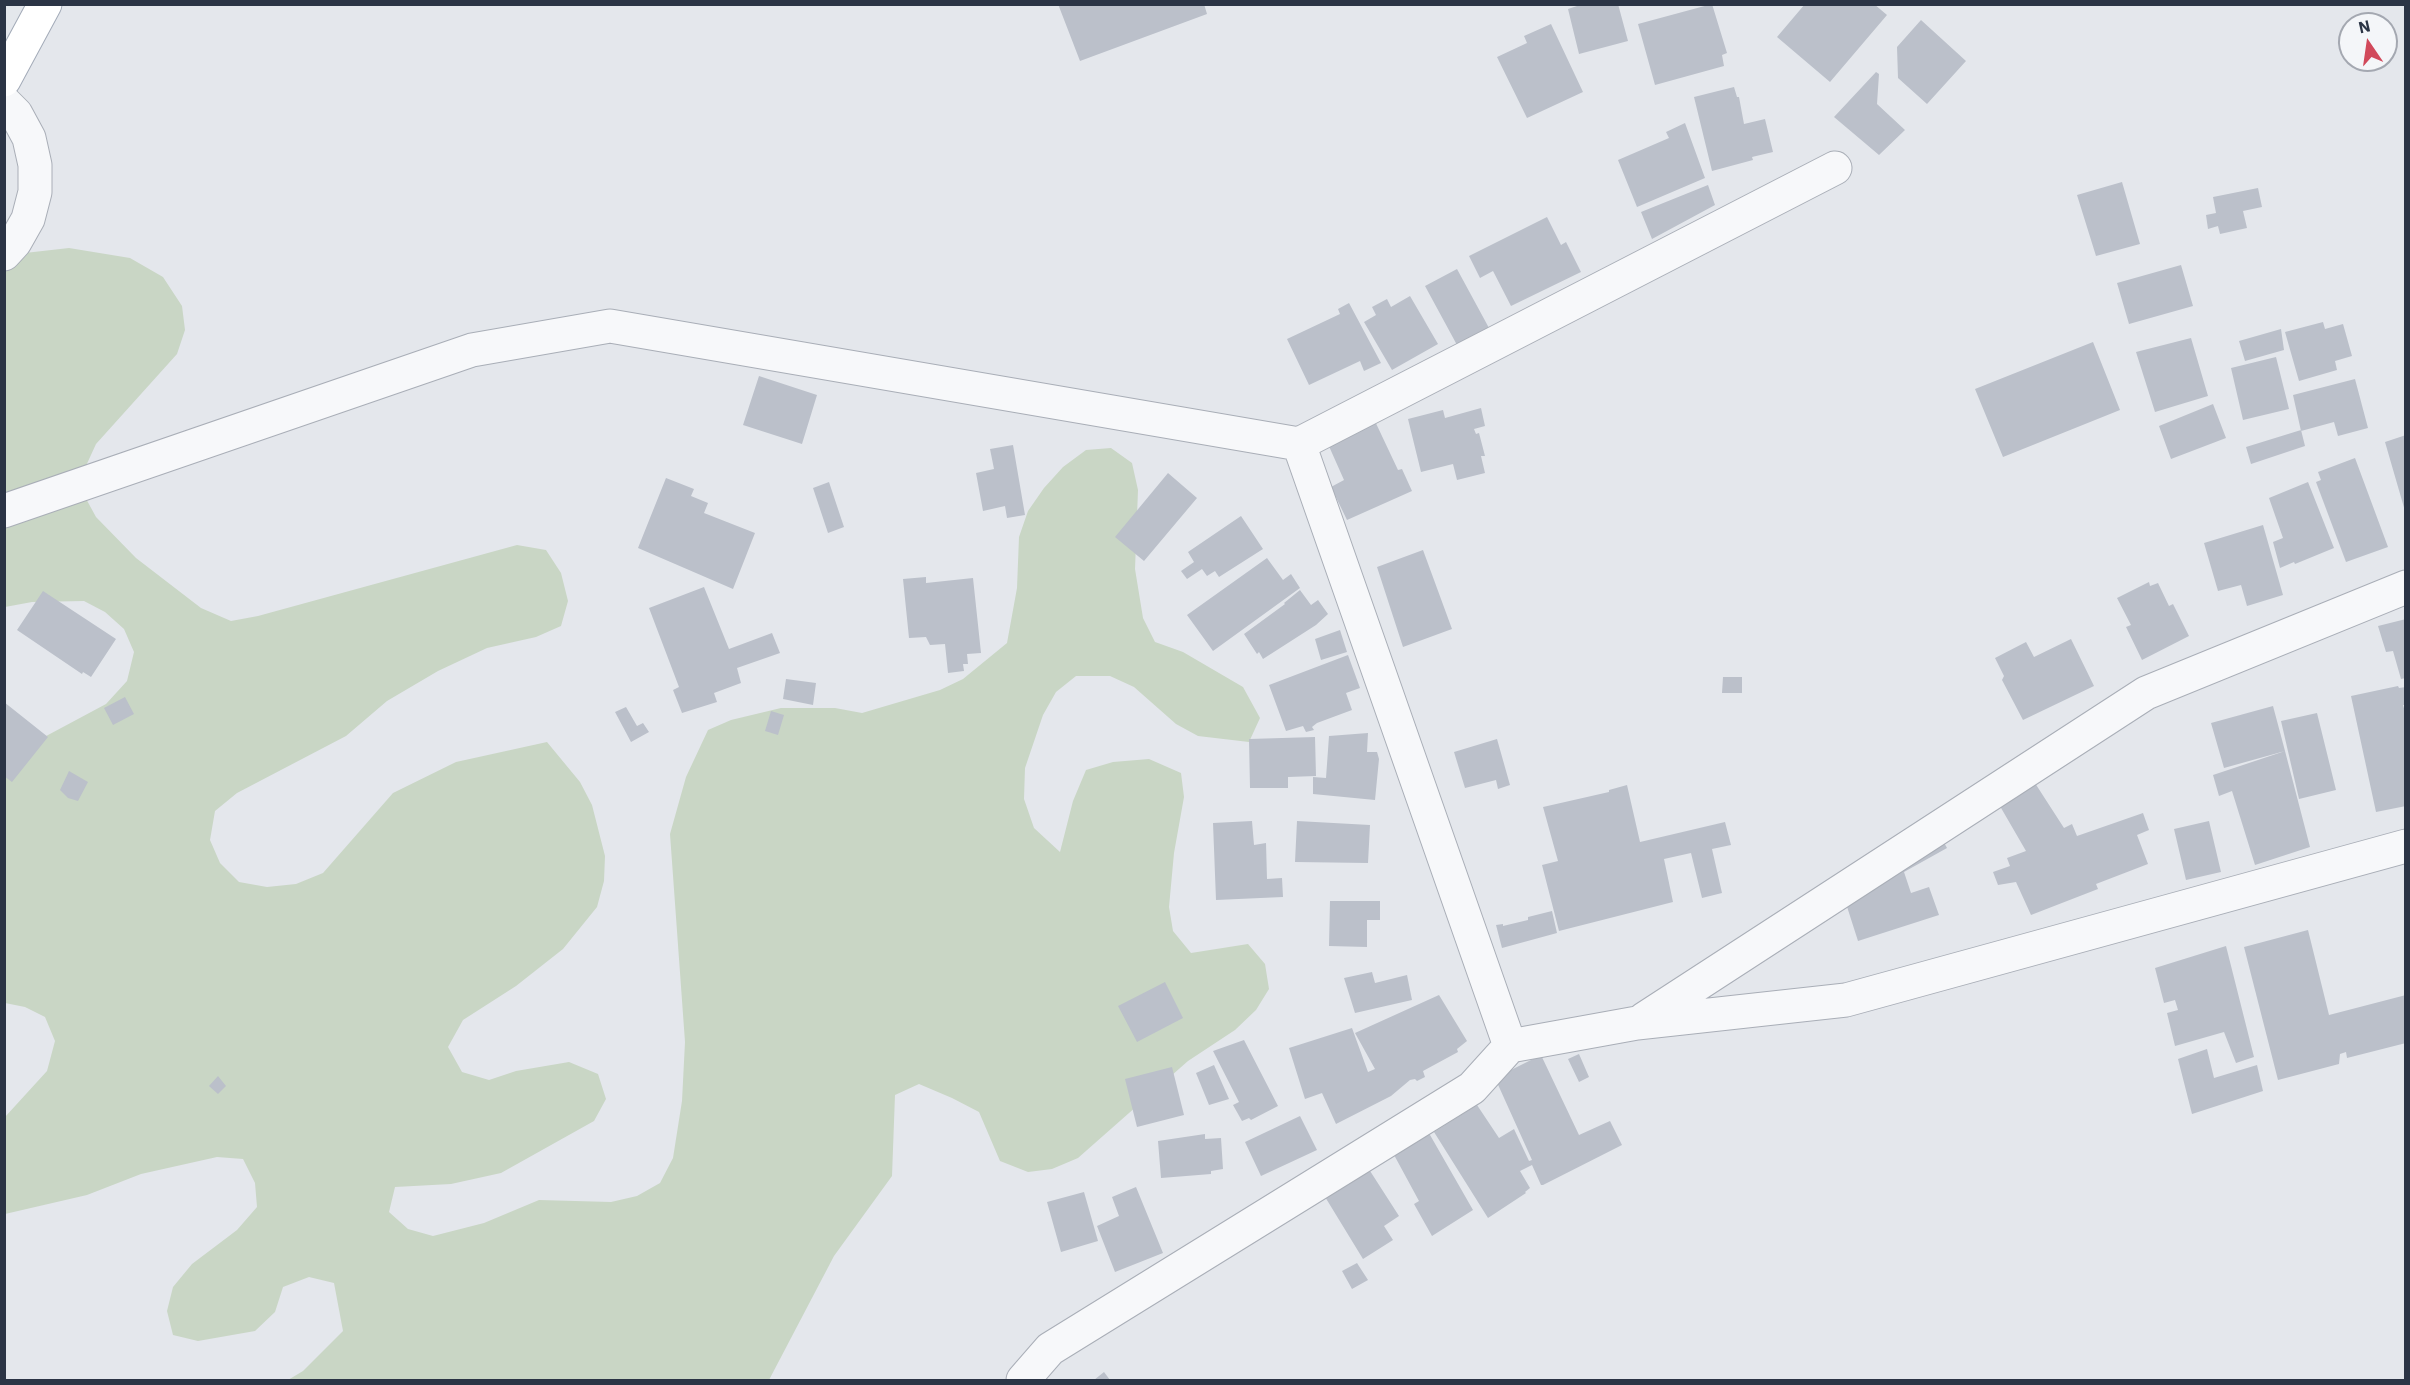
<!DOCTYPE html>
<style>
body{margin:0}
#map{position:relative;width:2410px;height:1385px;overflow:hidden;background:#e4e7ec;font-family:"IBM Plex Sans",sans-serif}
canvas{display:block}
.frame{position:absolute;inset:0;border:6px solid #2b3445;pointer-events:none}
.north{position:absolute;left:2338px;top:12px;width:60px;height:60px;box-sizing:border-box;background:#f4f6f9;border:2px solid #a4a8b1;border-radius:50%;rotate:347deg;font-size:16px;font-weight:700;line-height:24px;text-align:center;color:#2b3445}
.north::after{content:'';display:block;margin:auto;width:21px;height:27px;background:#d1495b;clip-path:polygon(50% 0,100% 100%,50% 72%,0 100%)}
</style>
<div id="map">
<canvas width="2410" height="1385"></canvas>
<div class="frame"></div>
<div class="north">N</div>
</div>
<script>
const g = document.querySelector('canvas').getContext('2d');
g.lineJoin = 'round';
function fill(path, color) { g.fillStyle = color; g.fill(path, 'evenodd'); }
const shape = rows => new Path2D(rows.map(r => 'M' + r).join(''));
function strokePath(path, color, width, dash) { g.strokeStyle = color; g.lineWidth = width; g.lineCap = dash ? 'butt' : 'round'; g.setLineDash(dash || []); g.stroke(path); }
fill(shape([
 [69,248,130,258,163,277,182,306,185,330,177,354,96,444,85,468,84,495,96,517,136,558,201,608,231,621,258,616,517,545,546,550,561,573,568,601,561,626,536,637,487,648,438,671,387,701,346,736,237,793,215,811,210,840,220,863,239,882,267,887,296,884,323,873,393,793,456,762,547,742,580,782,592,805,605,856,604,881,597,907,563,949,516,986,463,1020,448,1047,462,1072,489,1080,516,1071,569,1062,598,1074,606,1099,594,1121,501,1173,451,1184,395,1187,389,1212,408,1229,433,1236,484,1223,539,1200,611,1202,637,1196,660,1183,673,1158,682,1101,685,1042,670,834,686,777,708,730,731,720,781,708,835,708,862,713,940,690,963,679,1007,643,1017,588,1019,537,1028,511,1044,488,1063,467,1086,450,1111,448,1132,463,1138,490,1135,569,1143,618,1155,642,1183,652,1243,687,1260,718,1249,742,1198,736,1176,724,1134,687,1110,676,1076,676,1056,692,1043,715,1025,768,1024,799,1034,828,1060,852,1073,801,1086,770,1113,762,1149,759,1181,773,1184,797,1174,853,1169,907,1173,931,1191,953,1248,944,1265,964,1269,989,1256,1010,1235,1030,1188,1061,1078,1158,1052,1169,1028,1172,1000,1161,979,1112,952,1098,919,1084,895,1095,892,1176,834,1256,769,1380,288,1380,303,1371,343,1331,334,1283,309,1277,283,1287,275,1312,255,1331,198,1341,173,1335,167,1311,173,1287,192,1264,237,1230,257,1207,255,1183,243,1159,217,1157,141,1174,87,1195,5,1214,5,1117,47,1071,55,1041,45,1017,25,1007,5,1003,5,758,106,704,127,681,134,652,124,629,105,612,84,601,32,602,5,607,4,264,16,254]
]), '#c9d6c5');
fill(shape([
 [1058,4,1204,4,1207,14,1080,61],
 [1583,4,1618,4,1628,41,1579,54,1568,9],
 [1712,4,1727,53,1722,55,1724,66,1655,85,1638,24],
 [1805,4,1874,4,1887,15,1830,82,1777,37],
 [1921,20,1966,61,1927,104,1898,78,1897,47],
 [1551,24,1583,92,1527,118,1497,57,1527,43,1524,36],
 [1876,72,1879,74,1877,104,1905,130,1879,155,1834,117],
 [1734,87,1737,97,1739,97,1744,124,1765,119,1773,152,1752,157,1753,160,1712,171,1694,97],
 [1685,123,1705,178,1637,207,1618,160,1669,138,1666,132],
 [2122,182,2140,244,2096,256,2077,195],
 [1708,185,1715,205,1652,239,1641,212],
 [2258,188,2262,207,2243,211,2247,228,2220,234,2218,226,2208,229,2206,215,2216,213,2213,197],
 [1547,217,1561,245,1566,242,1581,272,1511,306,1493,271,1480,278,1469,256],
 [2181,265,2193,306,2129,324,2117,283],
 [1457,269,1489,328,1457,345,1425,286],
 [1410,296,1438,344,1392,370,1364,322,1376,315,1372,307,1387,299,1391,307],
 [1349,303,1381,363,1364,371,1360,361,1309,385,1287,339,1340,314,1338,309],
 [2323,322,2325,329,2343,324,2352,356,2335,361,2337,370,2299,381,2285,332],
 [2281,329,2284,350,2245,361,2239,341],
 [2191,338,2208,396,2155,412,2136,352],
 [2093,342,2120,410,2003,457,1975,389],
 [2276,357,2289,409,2243,420,2231,368],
 [759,376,817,395,802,444,743,425],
 [2355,379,2368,428,2338,436,2334,422,2301,431,2293,395],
 [2213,404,2226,438,2171,459,2159,426],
 [1481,408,1485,426,1474,429,1476,434,1479,433,1485,456,1481,456,1485,473,1457,480,1453,464,1421,472,1408,419,1443,410,1445,418],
 [1373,417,1398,470,1402,469,1412,491,1347,520,1331,487,1344,480,1324,435],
 [2301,430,2305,446,2251,464,2246,447],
 [2406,435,2406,510,2405,511,2385,442],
 [1013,445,1025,515,1007,518,1005,506,983,511,976,473,994,469,990,449],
 [2355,458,2388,547,2346,562,2316,482,2321,480,2318,472],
 [1168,473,1197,498,1144,561,1115,537],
 [666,478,694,489,691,496,708,503,704,513,755,533,733,589,638,548],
 [829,482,844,527,828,533,813,488],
 [2308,482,2334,548,2295,564,2294,562,2280,568,2273,542,2283,538,2269,498],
 [1241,516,1263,549,1219,577,1215,571,1207,576,1202,569,1187,579,1181,571,1194,562,1188,552],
 [2263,525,2283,595,2247,606,2241,585,2218,591,2204,543],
 [1423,550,1452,629,1403,647,1377,567],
 [1267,558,1283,580,1291,574,1300,588,1213,651,1187,615],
 [926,577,926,583,973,578,981,653,967,654,968,664,963,664,964,671,948,673,945,644,930,645,926,637,909,638,903,579],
 [2149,582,2150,586,2158,583,2169,606,2173,604,2189,636,2142,660,2126,627,2131,625,2117,598],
 [704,587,729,649,772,633,780,653,737,668,741,683,714,693,717,702,682,713,673,690,679,687,649,608],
 [1300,590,1311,605,1318,600,1328,614,1316,625,1263,659,1259,652,1257,654,1244,634,1285,604,1284,603],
 [43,591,116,639,91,677,83,672,82,674,17,630],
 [2406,619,2406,678,2401,679,2393,651,2386,652,2378,626],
 [1340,630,1347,652,1321,660,1315,639],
 [2071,639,2094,686,2023,720,2002,680,2004,676,1995,658,2026,642,2034,657],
 [1348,655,1360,688,1346,693,1352,710,1317,723,1312,727,1314,730,1306,732,1303,726,1286,731,1269,685],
 [1723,677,1742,677,1742,693,1722,693],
 [786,679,816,683,813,705,783,699],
 [2398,686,2399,688,2406,687,2406,705,2403,705,2406,715,2406,806,2376,812,2351,696],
 [125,697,134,714,113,725,104,708],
 [4,702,48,737,12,782,4,776],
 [2273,706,2285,751,2224,768,2211,723],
 [626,707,637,726,643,723,649,732,631,742,615,712],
 [771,711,784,715,778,735,765,731],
 [2317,713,2336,790,2299,799,2281,721],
 [1368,733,1367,752,1377,752,1379,759,1375,800,1313,794,1313,777,1326,778,1329,736],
 [1315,737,1316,776,1288,777,1288,788,1250,788,1249,739],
 [1497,739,1510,785,1498,789,1496,780,1465,788,1454,752],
 [2285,751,2310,847,2255,865,2232,791,2219,796,2213,775],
 [69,771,88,782,78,801,68,798,60,790],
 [2033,780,2064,828,2072,824,2077,836,2143,813,2149,830,2137,835,2148,864,2096,884,2098,889,2031,915,2016,882,1998,885,1993,872,2010,866,2007,858,2026,851,1997,801],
 [1627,785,1640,842,1725,822,1731,845,1712,849,1722,893,1702,898,1691,853,1664,859,1673,902,1559,931,1542,865,1558,861,1543,807,1609,792,1609,790],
 [1252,821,1254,845,1266,843,1267,879,1282,878,1283,897,1216,900,1213,823],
 [1297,821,1370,825,1368,863,1295,862],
 [2209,821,2221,872,2186,880,2174,829],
 [1934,824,1947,848,1904,872,1911,893,1929,887,1939,915,1858,941,1842,891],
 [1330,901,1380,901,1380,920,1367,920,1367,947,1329,946],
 [1552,911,1557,933,1502,948,1496,925,1503,924,1503,926,1528,920,1528,917],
 [2308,930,2329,1015,2406,995,2406,1043,2347,1058,2346,1052,2340,1054,2339,1064,2278,1080,2244,947],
 [2226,946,2254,1057,2236,1063,2224,1032,2175,1046,2167,1013,2178,1010,2175,1000,2164,1003,2155,968],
 [1372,972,1375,983,1407,975,1412,1000,1355,1013,1344,978],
 [1165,982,1183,1018,1137,1042,1118,1006],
 [1439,995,1467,1041,1457,1049,1458,1052,1423,1071,1425,1077,1417,1081,1415,1079,1410,1080,1391,1096,1336,1124,1322,1093,1305,1099,1289,1048,1352,1028,1368,1072,1375,1069,1355,1033],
 [1244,1040,1278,1106,1251,1120,1249,1118,1242,1121,1233,1105,1239,1102,1213,1051],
 [2207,1049,2214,1078,2257,1065,2263,1091,2192,1114,2178,1059],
 [1579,1054,1589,1077,1579,1082,1568,1059],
 [1541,1055,1579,1135,1610,1121,1622,1145,1543,1185,1541,1185,1532,1165,1520,1171,1530,1188,1525,1192,1526,1193,1488,1218,1434,1132,1477,1105,1499,1138,1514,1129,1529,1161,1532,1160,1495,1078],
 [1214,1065,1229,1099,1209,1105,1196,1073],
 [1172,1067,1184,1115,1137,1127,1125,1079],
 [218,1076,226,1086,218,1094,209,1086],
 [1300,1116,1317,1150,1261,1176,1245,1142],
 [1422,1121,1473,1210,1432,1236,1414,1204,1419,1201,1387,1142],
 [1205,1134,1205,1139,1221,1138,1223,1169,1211,1171,1211,1174,1161,1178,1158,1141],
 [1363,1160,1399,1216,1384,1226,1393,1240,1363,1259,1319,1187],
 [1136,1187,1163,1253,1115,1272,1097,1226,1119,1216,1112,1197],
 [1084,1192,1098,1241,1061,1252,1047,1202],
 [1357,1263,1368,1280,1352,1289,1342,1271],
 [1104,1372,1110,1380,1094,1380]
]), '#bbc0ca');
const minor = shape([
 [4,102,16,114,29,138,35,165,35,192,28,219,15,242,4,254],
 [1299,444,1835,168],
 [4,511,472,350,610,326,1299,444,1510,1046,1637,1023,1846,1000,2406,846],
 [1644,1019,2146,693,2406,587],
 [1023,1380,1050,1349,1472,1088,1510,1046]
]);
const major = shape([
 [4,80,45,4]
]);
strokePath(minor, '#a9aeb7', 35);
strokePath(major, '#a3abb8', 35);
strokePath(minor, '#f7f8fa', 33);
strokePath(major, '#fff', 33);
</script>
